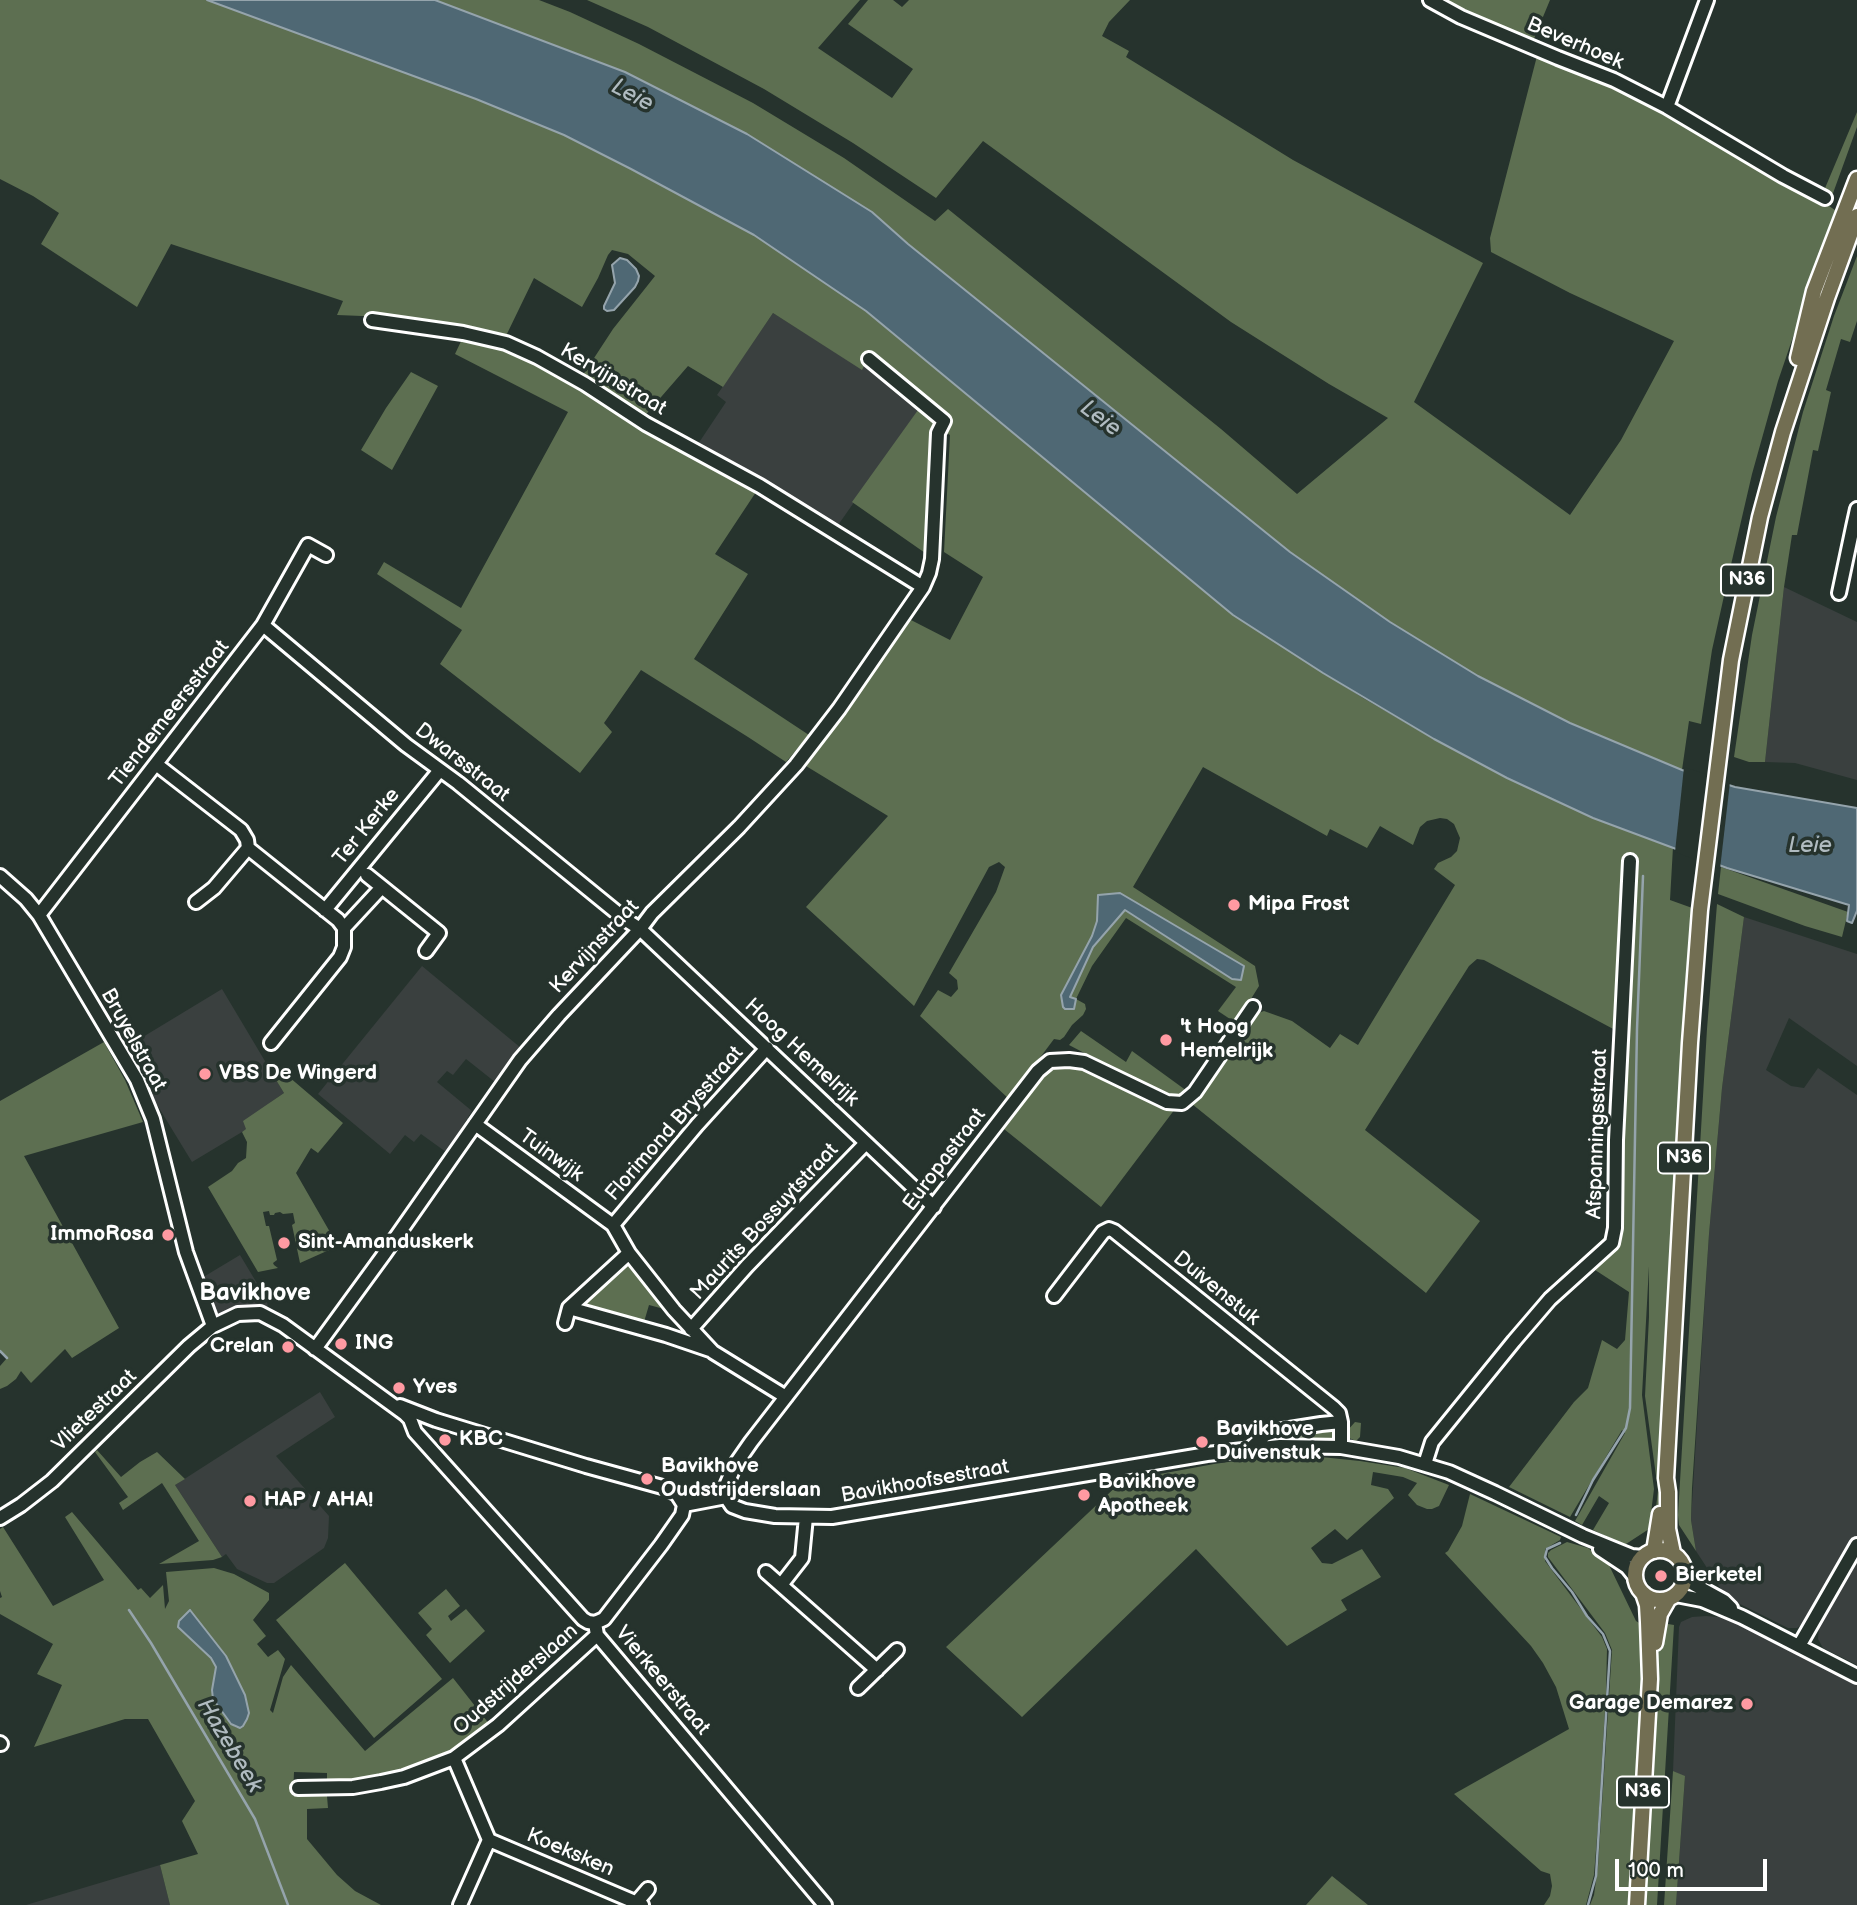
<!DOCTYPE html>
<style>
body{margin:0}
#map{position:relative;width:1857px;height:1905px;overflow:hidden;background:#26332d;font-family:"Balsamiq Sans",sans-serif}
canvas{display:block}
.scale{position:absolute;left:1615px;top:1859px;width:152px;height:32px;box-sizing:border-box;border:4px solid #fff;border-top:0;padding-left:9px;font-size:21px;line-height:24px;white-space:nowrap;color:#fff;-webkit-text-stroke:5px #26332d;paint-order:stroke}
</style>
<div id="map">
<canvas width="1857" height="1905"></canvas>
<div class="scale">100 m</div>
</div>
<script>
const g = document.querySelector('canvas').getContext('2d');
g.lineJoin = 'round';
function fill(path, color) { g.fillStyle = color; g.fill(path, 'evenodd'); }
const shape = rows => new Path2D(rows.map(r => 'M' + r).join(''));
function strokePath(path, color, width, dash) { g.strokeStyle = color; g.lineWidth = width; g.lineCap = dash ? 'butt' : 'round'; g.setLineDash(dash || []); g.stroke(path); }
function write(font, color, halo, rows, align = 'center') {
  g.font = font + ' "Balsamiq Sans",sans-serif'; g.lineWidth = 7; g.setLineDash([]); g.textBaseline = 'middle'; g.strokeStyle = halo; g.fillStyle = color; for (const [text, x, y, turn = 0] of rows) {
    g.save(); g.translate(x, y); g.rotate((+turn || 0) * Math.PI / 180); g.textAlign = isNaN(turn) ? turn : align; if (halo) g.strokeText(text, 0, 0); g.fillText(text, 0, 0); g.restore();
  }
}
fill(shape([
 [773,313,862,369,866,362,894,384,891,389,918,411,836,528,696,447,726,402,717,395],
 [1784,587,1857,622,1857,780,1795,763,1765,762],
 [1744,917,1857,954,1857,1066,1789,1018,1766,1070,1791,1086,1804,1088,1818,1068,1857,1095,1857,1537,1806,1622,1797,1628,1788,1628,1726,1597,1696,1551,1691,1520,1709,1234,1722,1088],
 [422,966,521,1048,495,1082,466,1059,453,1075,447,1071,437,1082,472,1111,446,1152,421,1134,414,1142,405,1135,390,1154,318,1094],
 [222,989,284,1093,271,1102,247,1129,192,1162,123,1049],
 [240,1255,267,1300,268,1310,253,1306,237,1308,223,1313,216,1314,212,1308,200,1279],
 [320,1392,335,1417,276,1456,329,1516,328,1538,324,1548,274,1583,267,1583,237,1569,226,1554,222,1557,175,1485],
 [1857,1563,1857,1665,1823,1648,1818,1639,1819,1626],
 [1706,1616,1730,1618,1857,1683,1857,1905,1676,1905,1685,1777,1673,1771,1679,1627,1681,1622,1692,1617],
 [160,1865,170,1905,26,1905]
]), '#3a403f');
fill(shape([
 [0,0,207,0,476,99,564,135,608,156,754,235,866,311,1233,615,1363,698,1434,739,1507,778,1593,818,1673,847,1670,900,1695,909,1673,1241,1660,1492,1656,1526,1654,1526,1658,1490,1645,1396,1649,1317,1649,1266,1642,1395,1654,1489,1649,1529,1626,1544,1623,1544,1593,1530,1609,1503,1599,1496,1582,1525,1575,1521,1625,1433,1622,1430,1570,1517,1509,1487,1574,1402,1588,1388,1602,1340,1617,1349,1625,1340,1629,1292,1592,1268,1548,1307,1540,1297,1606,1236,1615,1244,1617,1031,1484,960,1477,959,1469,966,1365,1130,1480,1221,1426,1293,1192,1104,1241,1029,1255,1014,1264,1011,1292,1021,1330,1048,1340,1034,1358,1045,1455,885,1434,869,1438,863,1451,857,1457,851,1460,838,1454,824,1447,819,1440,818,1427,821,1420,827,1413,845,1380,826,1367,848,1330,829,1327,836,1203,767,1133,887,1255,966,1259,986,1236,1023,1218,1011,1236,987,1126,918,1092,966,1076,999,1085,1004,1086,1009,1083,1015,1072,1025,1064,1037,1060,1040,1054,1039,1009,1099,920,1016,938,990,951,997,958,989,957,980,949,973,996,892,1005,867,999,862,989,867,914,1006,806,907,888,816,806,766,911,620,950,640,983,577,944,552,950,435,935,425,928,555,852,502,918,410,890,388,894,384,866,362,862,370,773,313,723,387,688,366,642,419,581,378,613,329,655,276,628,254,612,250,608,255,598,278,582,307,534,278,504,340,387,317,337,315,343,301,171,244,137,307,41,244,59,213,33,196,0,179],
 [1120,893,1232,979,1125,910,1093,947,1070,997,1061,995,1092,936,1097,921,1098,896],
 [435,0,539,0,570,12,639,44,753,103,844,158,935,221,948,209,1221,429,1297,494,1388,418,1329,384,1231,322,983,141,936,198,853,143,764,89,648,27,587,0,860,0,818,48,892,98,913,69,848,24,868,0,893,0,902,7,909,0,1130,0,1109,22,1102,36,1129,51,1126,57,1293,160,1483,263,1414,402,1570,515,1621,440,1674,341,1570,293,1491,252,1490,238,1537,56,1609,85,1668,114,1823,202,1838,212,1809,290,1778,381,1752,474,1730,569,1712,650,1701,724,1689,721,1682,770,1570,723,1478,676,1390,622,1290,552,908,244,872,212,747,134,625,72],
 [1446,0,1550,0,1533,41,1484,21],
 [1857,112,1857,127,1832,196,1829,197,1823,193],
 [1857,256,1857,321,1850,342,1841,339,1826,390,1831,392,1818,451,1813,450,1797,535,1792,535,1784,587,1765,762,1749,762,1734,757,1752,635,1776,517,1803,412,1834,316],
 [464,335,528,357,758,489,715,554,748,574,694,659,809,735,786,762,748,737,641,670,604,723,612,732,580,773,440,664,462,630,377,574,384,562,461,608,568,412,455,354],
 [411,372,438,386,392,470,361,450,386,408],
 [1721,867,1848,912,1842,937,1805,926,1718,894],
 [1717,904,1744,917,1722,1088,1709,1234,1692,1488,1691,1520,1696,1551,1679,1525,1678,1515,1707,1029],
 [1081,1031,1126,1062,1132,1051,1187,1091,1180,1103,1069,1045],
 [104,1042,125,1080,143,1122,24,1156,119,1328,72,1358,65,1349,31,1383,21,1371,16,1379,7,1386,0,1389,0,1366,7,1358,0,1351,0,1101],
 [1074,1064,1097,1071,1175,1109,1101,1207,999,1125,1041,1074,1060,1065],
 [275,1065,343,1123,318,1153,311,1148,296,1173,338,1246,300,1263,292,1225,295,1223,293,1213,283,1214,280,1212,275,1213,274,1215,270,1215,269,1211,263,1212,266,1226,269,1226,277,1260,273,1263,274,1265,278,1268,258,1272,208,1187,232,1171,238,1163,246,1158,247,1142,242,1132,246,1129,243,1121,284,1093,270,1070],
 [627,1263,631,1265,664,1309,649,1305,644,1322,586,1306,586,1302],
 [1355,1422,1361,1423,1360,1437,1356,1441,1349,1438,1347,1431],
 [1334,1426,1337,1434,1332,1439,1273,1439,1272,1436],
 [97,1450,121,1477,140,1462,157,1452,185,1479,175,1485,222,1557,213,1560,159,1564,199,1541,162,1483,123,1510,119,1503,128,1497,95,1452],
 [1271,1456,1321,1457,1360,1461,1405,1468,1449,1485,1439,1506,1432,1509,1427,1509,1417,1505,1408,1495,1417,1483,1403,1477,1373,1472,1371,1485,1388,1489,1394,1498,1347,1540,1335,1529,1311,1548,1322,1563,1332,1564,1362,1549,1381,1577,1341,1600,1347,1610,1287,1646,1196,1549,1022,1717,946,1647,1122,1481,1214,1464],
 [1470,1494,1561,1537,1560,1540,1545,1549,1545,1561,1602,1637,1607,1649,1606,1693,1598,1825,1594,1875,1586,1905,1544,1905,1550,1896,1552,1886,1550,1874,1541,1871,1454,1794,1569,1729,1556,1687,1543,1663,1531,1646,1445,1553,1448,1551,1462,1526],
 [72,1512,138,1590,141,1588,150,1598,163,1585,165,1609,169,1601,166,1572,214,1568,234,1574,269,1593,269,1600,253,1620,266,1636,257,1644,268,1657,278,1650,285,1659,270,1710,273,1713,283,1677,291,1665,365,1751,453,1678,490,1725,430,1763,408,1769,378,1777,327,1783,327,1773,294,1772,293,1796,327,1796,328,1808,307,1809,307,1839,337,1875,355,1891,381,1905,170,1905,160,1865,198,1854,182,1821,195,1801,148,1719,125,1719,34,1747,62,1685,37,1674,53,1644,0,1614,0,1598,2,1597,0,1591,0,1529,3,1527,53,1606,104,1580,65,1517],
 [190,1610,226,1656,245,1695,249,1713,243,1726,240,1728,235,1727,212,1690,216,1667,211,1658,178,1627],
 [1567,1542,1588,1548,1608,1563,1636,1621,1641,1624,1642,1628,1641,1697,1630,1905,1590,1905,1594,1895,1598,1866,1612,1650,1605,1633,1548,1557,1548,1553,1551,1550],
 [345,1563,442,1679,374,1738,276,1620],
 [446,1589,460,1606,448,1616,451,1621,466,1609,485,1631,450,1663,426,1635,432,1629,418,1613],
 [1668,1624,1674,1625,1657,1905,1643,1905,1658,1656,1661,1629,1664,1625],
 [1673,1771,1685,1776,1676,1905,1664,1905],
 [1332,1876,1368,1905,1306,1905]
]), '#5d6f51');
const water = shape([
 [207,0,435,0,625,72,747,134,872,212,908,244,1290,552,1390,622,1478,676,1570,723,1682,770,1735,787,1857,808,1857,911,1852,923,1847,921,1849,905,1727,868,1593,818,1507,778,1434,739,1323,673,1233,615,866,311,754,235,631,169,564,135,476,99,207,0],
 [620,258,627,260,636,269,639,276,638,281,635,287,614,310,607,311,604,309,604,306,615,283,612,265,620,258],
 [1120,893,1244,966,1241,980,1232,979,1125,910,1093,947,1070,997,1076,999,1074,1009,1065,1009,1063,1007,1061,995,1092,936,1097,921,1098,895,1120,893],
 [190,1610,226,1656,245,1695,249,1713,247,1719,243,1726,240,1728,231,1724,213,1699,212,1690,216,1667,211,1658,178,1627,179,1621,190,1610]
]);
fill(water, '#4f6874');
strokePath(water, '#95a4ac', 2);
fill(shape([
 [1684,767,1730,782,1720,869,1675,852]
]), '#26332d');
strokePath(shape([
 [0,1351,7,1358],
 [1576,1515,1593,1480,1626,1428,1630,1408,1637,1029,1643,876],
 [1560,1543,1547,1549,1545,1557,1552,1568,1572,1592,1587,1616,1603,1634,1610,1651,1596,1876,1588,1905],
 [129,1610,151,1643,255,1819,288,1905]
]), '#95a4ac', 2.5);
const minor = shape([
 [1430,0,1461,17,1558,58,1614,80,1667,107,1783,176,1825,198],
 [1667,107,1707,0],
 [372,320,463,333,506,343,537,357,585,384,646,424,760,486,923,587],
 [1857,509,1853,527,1857,529],
 [1839,593,1853,527],
 [263,625,406,745,458,783,626,920,640,929,934,1207],
 [156,764,241,830,247,840,248,848,338,920,344,928,344,947,340,957,271,1043],
 [367,875,439,933,426,951],
 [0,876,26,899,39,915,137,1080,153,1119,186,1252,213,1326],
 [196,902,214,888,248,848],
 [325,910,440,770],
 [39,915,263,625,308,545,326,555],
 [344,928,382,887],
 [475,1124,613,1225,629,1253,674,1310,713,1352,786,1397],
 [613,1225,697,1125,767,1048],
 [1054,1296,1103,1232,1109,1229,1114,1231,1334,1408,1339,1413,1341,1422,1341,1447],
 [569,1308,666,1335,710,1350],
 [565,1323,569,1308,629,1253],
 [691,1329,747,1266,866,1143],
 [315,1349,385,1253,520,1060,559,1015,640,929,652,913,739,827,796,765,839,709,923,587,929,573,932,559,938,433,944,421,869,359],
 [400,1406,436,1420,586,1466,666,1488,677,1494,684,1505],
 [1250,1449,1265,1435,1277,1431,1321,1424,1341,1422],
 [1425,1464,1432,1442,1514,1341,1550,1299,1612,1243,1615,1228,1616,1140,1630,861],
 [726,1497,725,1488,735,1465,751,1442,1038,1071,1050,1061,1069,1060,1084,1062,1167,1102,1182,1103,1195,1092,1253,1007],
 [684,1505,726,1497,732,1506,745,1511,775,1516,832,1517,1207,1454,1280,1446,1341,1447,1399,1457,1449,1472,1495,1493,1583,1536,1632,1556,1643,1557],
 [0,1518,21,1505,52,1481,189,1346,213,1326,238,1314,260,1313,283,1325,405,1414,410,1419,415,1432,583,1619,588,1622,595,1623],
 [1600,1549,1627,1567,1635,1577],
 [766,1572,877,1670],
 [1685,1577,1693,1584,1724,1601,1731,1608],
 [781,1585,802,1558,806,1517],
 [1676,1595,1702,1600,1742,1617,1857,1676],
 [595,1623,597,1635,825,1905],
 [595,1623,604,1619,661,1545,682,1515,684,1505],
 [1799,1646,1857,1545],
 [858,1688,897,1650],
 [0,1743,1,1744],
 [454,1758,489,1840,460,1905],
 [298,1788,353,1787,381,1782,404,1777,454,1758,498,1725,597,1635],
 [489,1840,642,1905],
 [636,1903,648,1889]
]);
const major = shape([
 [1798,358,1814,291,1857,179],
 '1635 1575a25 25 0 1 1 50 0a25 25 0 1 1-50 0Z',
 [1654,1551,1660,1514],
 [1673,1553,1668,1529,1668,1492,1666,1478,1690,1043,1700,910,1731,660,1760,517,1783,432,1827,298,1857,216],
 [1655,1643,1660,1614,1668,1600],
 [1637,1905,1650,1679,1648,1622,1647,1605,1643,1593]
]);
strokePath(minor, '#fff', 18);
strokePath(major, '#fff', 19);
strokePath(minor, '#26332d', 12);
strokePath(major, '#726e52', 14);
for (const [x, y, r, color] of [
 [1234,905,7,"#ff9aa2"],
 [1166,1040,7,"#ff9aa2"],
 [205,1074,7,"#ff9aa2"],
 [168,1235,7,"#ff9aa2"],
 [284,1243,7,"#ff9aa2"],
 [341,1344,7,"#ff9aa2"],
 [288,1347,7,"#ff9aa2"],
 [399,1388,7,"#ff9aa2"],
 [445,1440,7,"#ff9aa2"],
 [1202,1442,7,"#ff9aa2"],
 [647,1479,7,"#ff9aa2"],
 [1084,1495,7,"#ff9aa2"],
 [250,1501,7,"#ff9aa2"],
 [1661,1576,7,"#ff9aa2"],
 [1747,1704,7,"#ff9aa2"]
]) { const dot = new Path2D(); dot.arc(x, y, r, 0, 2 * Math.PI); g.fillStyle = color; g.fill(dot); strokePath(dot, '#26332d', 2.5); }
for (const [x, y, w] of [
 [1747,580,52],
 [1684,1158,52],
 [1643,1792,52]
]) { const box = new Path2D(); box.roundRect(x - w / 2, y - 15.5, w, 31, 5); g.fillStyle = '#26332d'; g.fill(box); strokePath(box, '#fff', 2); }
write('bold 19px', '#fff', null, [
 ["N36",1747,580],
 ["N36",1684,1158],
 ["N36",1643,1792]
]);
write('21px', '#fff', '#26332d', [
 ["Beverhoek",1575,44,23],
 ["Kervijnstraat",613,380,31],
 ["Tiendemeersstraat",170,714,-52],
 ["Dwarsstraat",462,763,38],
 ["Ter Kerke",367,827,-51],
 ["Kervijnstraat",595,947,-47],
 ["Bruyelstraat",133,1040,61],
 ["Hoog Hemelrijk",801,1053,43],
 ["Florimond Brysstraat",675,1124,-49],
 ["Afspanningsstraat",1598,1134,-88],
 ["Tuinwijk",551,1156,36],
 ["Europastraat",945,1160,-53],
 ["Maurits Bossuytstraat",765,1222,-47],
 ["Duivenstuk",1216,1289,39],
 ["Vlietestraat",95,1411,-44],
 ["Bavikhoofsestraat",925,1482,-10],
 ["Oudstrijderslaan",516,1680,-41],
 ["Vierkeerstraat",662,1681,50],
 ["Koeksken",570,1853,23]
]);
write('bold 21px', '#fff', '#26332d', [
 ["Mipa Frost",1248,905],
 ["'t Hoog",1180,1028],
 ["Hemelrijk",1180,1052],
 ["VBS De Wingerd",219,1074],
 ["ImmoRosa",154,1235,"right"],
 ["Sint-Amanduskerk",298,1243],
 ["ING",355,1344],
 ["Crelan",274,1347,"right"],
 ["Yves",413,1388],
 ["Bavikhove",1216,1430],
 ["Duivenstuk",1216,1454],
 ["KBC",459,1440],
 ["Bavikhove",661,1467],
 ["Oudstrijderslaan",661,1491],
 ["Bavikhove",1098,1483],
 ["Apotheek",1098,1507],
 ["HAP / AHA!",264,1501],
 ["Bierketel",1675,1576],
 ["Garage Demarez",1733,1704,"right"]
], 'left');
write('italic 23px', '#b0bbc0', '#26332d', [
 ["Leie",632,96,28],
 ["Leie",1100,419,37],
 ["Leie",1810,846],
 ["Hazebeek",229,1746,59]
]);
write('bold 24px', '#fff', '#26332d', [
 ["Bavikhove",255,1294]
]);
</script>
